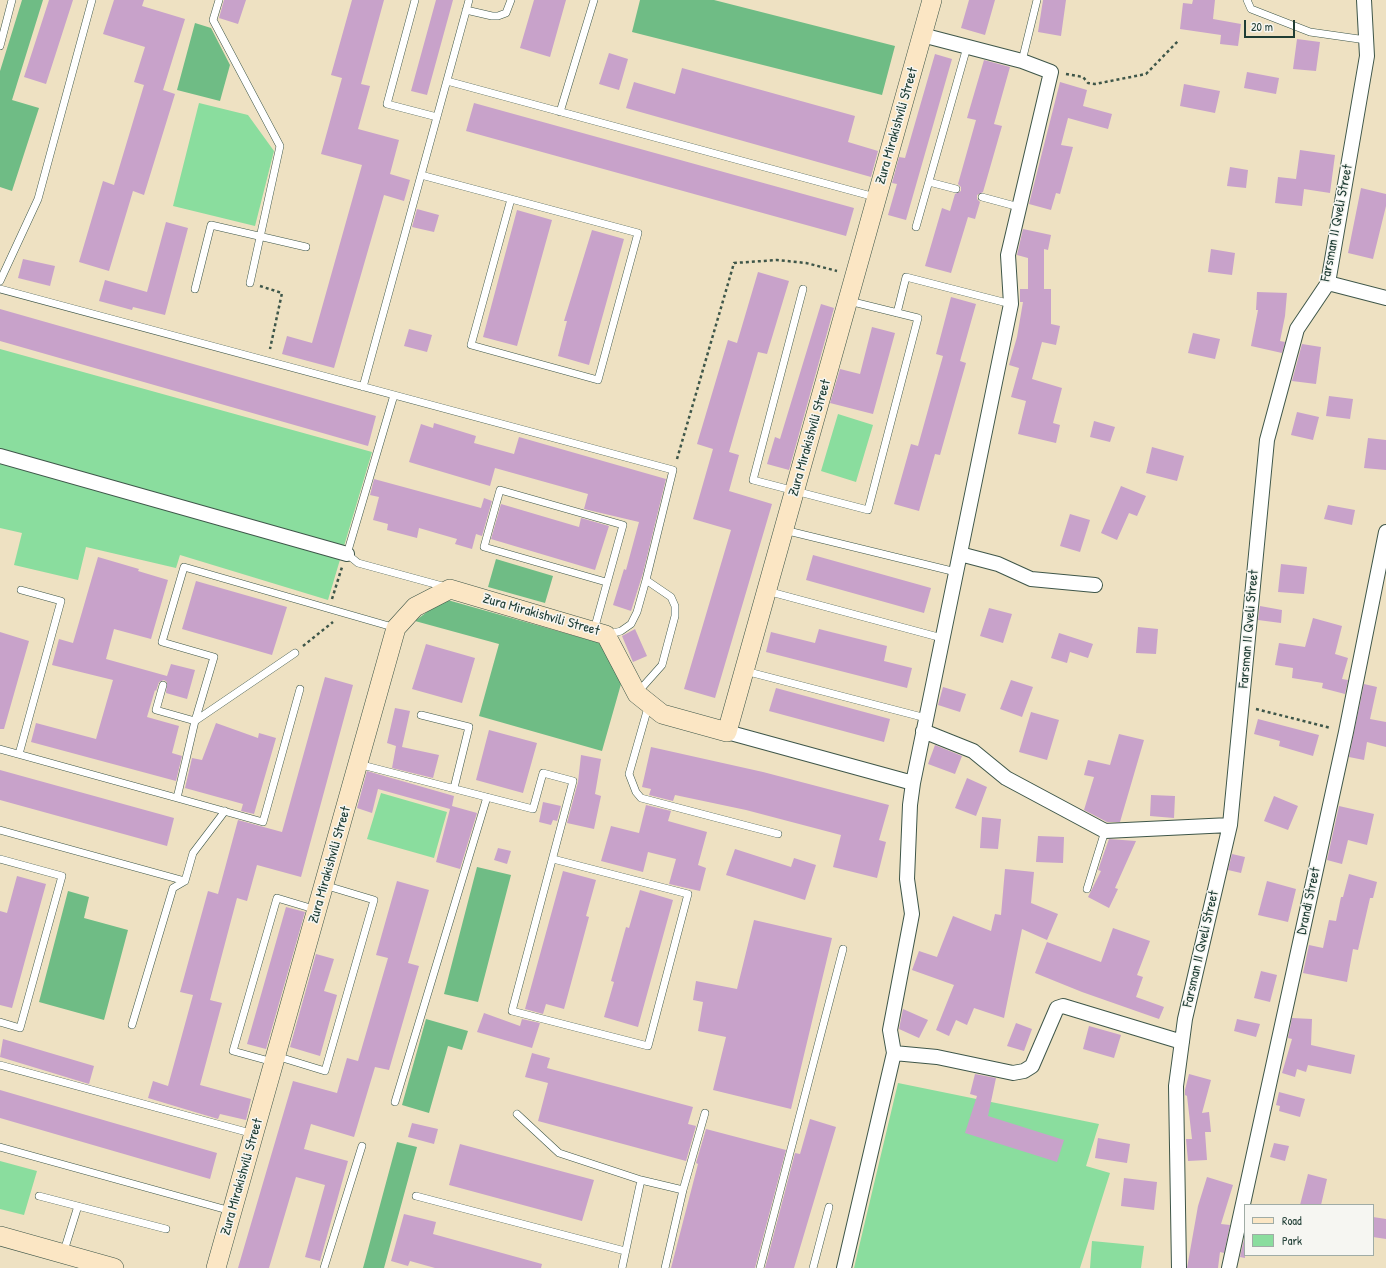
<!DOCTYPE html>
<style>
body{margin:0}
#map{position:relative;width:1386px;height:1268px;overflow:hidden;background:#eee1c2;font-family:"Patrick Hand",sans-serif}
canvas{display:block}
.legend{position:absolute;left:1244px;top:1204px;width:130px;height:52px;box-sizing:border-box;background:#f6f6f2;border:1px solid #a0aca6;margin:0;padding:5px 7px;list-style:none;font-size:12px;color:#1f3d34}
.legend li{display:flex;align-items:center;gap:8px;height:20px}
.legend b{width:20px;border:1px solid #a0aca6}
.scale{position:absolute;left:1244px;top:20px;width:51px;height:18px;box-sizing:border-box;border:2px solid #1f3d34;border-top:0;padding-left:5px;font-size:12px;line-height:14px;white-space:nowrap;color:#1f3d34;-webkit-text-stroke:3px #f6f6f2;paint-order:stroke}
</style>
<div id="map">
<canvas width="1386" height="1268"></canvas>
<ul class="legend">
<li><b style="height:5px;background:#fbe6c4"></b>Road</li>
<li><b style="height:11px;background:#8add9e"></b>Park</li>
</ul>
<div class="scale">20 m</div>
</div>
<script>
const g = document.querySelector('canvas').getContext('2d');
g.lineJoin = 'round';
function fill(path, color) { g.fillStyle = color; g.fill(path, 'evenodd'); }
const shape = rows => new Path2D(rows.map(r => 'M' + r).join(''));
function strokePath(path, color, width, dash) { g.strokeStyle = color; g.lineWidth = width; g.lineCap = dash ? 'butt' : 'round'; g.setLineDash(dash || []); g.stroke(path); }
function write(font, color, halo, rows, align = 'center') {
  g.font = font + ' "Patrick Hand",sans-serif'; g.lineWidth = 3; g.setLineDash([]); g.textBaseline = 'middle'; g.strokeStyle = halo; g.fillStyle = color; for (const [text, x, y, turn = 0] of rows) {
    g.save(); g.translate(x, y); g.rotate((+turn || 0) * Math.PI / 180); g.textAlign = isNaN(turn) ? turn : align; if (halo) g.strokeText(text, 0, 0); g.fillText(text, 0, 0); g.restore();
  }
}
fill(shape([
 [199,103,248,115,274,151,255,226,173,206],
 [0,349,372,452,328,600,180,555,176,568,86,547,78,580,14,565,22,533,0,528],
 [838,414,873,425,856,482,821,471],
 [381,793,447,812,434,858,367,839],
 [898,1083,1099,1124,1086,1166,1110,1173,1080,1268,854,1268],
 [0,1161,37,1171,24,1215,0,1209],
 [1092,1241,1144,1246,1141,1268,1090,1268]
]), '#8add9e');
fill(shape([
 [22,0,43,0,12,100,39,108,12,191,0,187,0,71],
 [640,0,714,0,895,46,882,95,632,32],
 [195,23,211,28,230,65,220,101,177,90],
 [496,559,553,576,545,603,488,587],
 [444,599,607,645,621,684,602,751,479,716,499,644,415,621],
 [477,867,511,875,478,1002,444,994],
 [68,891,89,897,84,918,128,930,104,1020,39,1002],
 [426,1019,468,1031,462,1050,448,1046,429,1113,402,1105],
 [397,1142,417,1147,384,1268,363,1268]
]), '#6fbc85');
fill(shape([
 [49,0,73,0,46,84,24,77],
 [114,0,144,0,142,6,185,19,163,90,175,94,144,195,133,191,109,271,79,262,103,181,114,185,144,85,134,82,145,47,103,34],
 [224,0,246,0,238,24,219,18],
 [352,0,384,0,361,84,370,86,358,129,399,140,390,174,410,180,404,201,384,195,334,368,282,354,287,336,312,343,362,165,321,154,342,78,331,75],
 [436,0,453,0,427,95,411,91],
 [534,0,566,0,550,57,520,48],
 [969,0,995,0,985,35,961,28],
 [1043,0,1066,0,1061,36,1038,32],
 [1193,0,1215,0,1213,19,1241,24,1238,46,1220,44,1221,35,1180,29,1183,3,1192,4],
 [1297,39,1320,42,1316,71,1293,69],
 [609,53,628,59,619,90,599,84],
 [935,54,952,59,906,220,888,215,897,184,892,183,899,157,905,158],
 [984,60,1010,67,994,124,1002,126,983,192,977,195,977,199,980,202,975,219,968,217,951,273,925,266,942,208,950,211,955,194,961,191,961,187,958,184,976,120,967,118],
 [682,68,855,116,848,142,878,151,871,177,626,108,634,82,675,94],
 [1247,72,1279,78,1276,94,1244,88],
 [1060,82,1087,90,1083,106,1112,114,1108,129,1068,118,1061,145,1073,147,1060,194,1056,193,1051,210,1029,204],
 [1184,84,1220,91,1215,113,1180,106],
 [474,103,854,208,846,236,466,131],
 [1300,150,1335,155,1330,193,1304,189,1302,206,1275,203,1278,177,1296,179],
 [1230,167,1248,170,1246,188,1227,186],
 [1361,188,1386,194,1386,206,1373,259,1348,253],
 [417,209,439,215,434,232,412,227],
 [517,210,552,220,517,346,483,337],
 [166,222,188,228,165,315,133,307,132,310,99,301,105,280,147,292],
 [1023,229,1051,235,1048,250,1044,249,1044,289,1051,289,1051,324,1060,326,1056,345,1042,342,1032,379,1062,388,1053,423,1060,425,1056,443,1018,434,1026,401,1011,397,1019,368,1009,365,1017,337,1023,302,1020,302,1020,289,1028,289,1028,258,1017,255],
 [592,230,624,239,589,365,558,356,567,321,564,321],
 [1211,249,1235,253,1232,275,1208,272],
 [23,259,55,266,50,286,18,278],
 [758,272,789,281,767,354,758,352,729,452,739,455,729,491,772,504,715,698,684,689,731,530,693,519,713,449,697,444,728,340,737,343],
 [1257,292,1287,293,1285,316,1280,341,1285,342,1282,353,1251,346,1258,310,1256,310],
 [951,297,976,304,960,361,966,363,940,455,935,454,919,511,894,504,911,444,918,446,943,356,936,354],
 [821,304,834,308,789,470,767,464,775,437,780,439],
 [0,309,376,416,368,446,0,341],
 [872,327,895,333,873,414,830,403,840,369,860,374],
 [409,329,432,335,427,352,404,346],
 [1193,333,1220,339,1215,359,1188,353],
 [1302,344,1321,347,1316,384,1292,381],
 [1329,396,1353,399,1350,419,1326,416],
 [1297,412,1319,417,1313,440,1291,435],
 [1094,421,1115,427,1110,442,1090,437],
 [434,423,476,436,474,443,514,454,519,437,666,479,643,573,631,611,613,605,624,569,626,570,639,522,584,509,588,494,495,468,490,486,409,462,421,424,433,428],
 [1368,438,1386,440,1386,470,1364,468],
 [1152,447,1184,456,1177,481,1146,473],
 [374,479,481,508,484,498,492,501,482,536,476,534,472,549,455,544,457,539,419,528,417,538,387,530,388,524,373,520,379,497,370,495],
 [1121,486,1146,496,1137,516,1129,513,1117,540,1101,533],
 [501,504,579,527,581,518,609,526,595,570,491,539],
 [1328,505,1355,510,1352,525,1324,519],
 [1070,514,1090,520,1080,552,1060,546],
 [813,555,931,588,924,613,806,580],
 [98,557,139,569,138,571,168,580,151,639,114,629,106,659,167,676,171,664,195,670,187,699,166,693,167,682,164,680,159,682,156,691,155,690,147,717,179,726,172,753,182,756,176,781,31,742,36,723,96,739,113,680,52,665,59,639,73,643],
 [1281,564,1307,567,1304,594,1278,592],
 [196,581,287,607,272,655,182,629],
 [1260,606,1282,610,1281,623,1258,620],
 [989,608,1012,614,1003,643,980,636],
 [1313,618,1342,626,1335,654,1348,658,1342,679,1348,680,1345,694,1322,688,1323,683,1292,678,1293,668,1275,665,1279,643,1305,647],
 [1138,627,1158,629,1156,654,1136,653],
 [635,629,647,656,633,662,622,636],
 [819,629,887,646,884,661,912,668,907,688,766,652,771,632,815,643],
 [0,632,29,641,4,729,0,729],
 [1059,633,1093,644,1088,658,1070,652,1067,663,1051,658],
 [426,644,475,658,462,703,412,689],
 [325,677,353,685,301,877,257,865,247,901,237,898,210,1000,222,1003,200,1085,251,1099,246,1120,220,1114,218,1119,148,1098,153,1081,168,1086,193,995,180,992,208,891,218,894,238,820,282,832],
 [1011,680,1033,687,1022,717,1000,709],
 [1364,684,1377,687,1370,719,1386,722,1386,747,1367,742,1364,760,1349,757],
 [943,687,966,694,960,712,938,705],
 [776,688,890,719,884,742,769,711],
 [395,708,410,711,402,747,439,755,433,778,392,768,396,746,387,743],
 [1031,712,1059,720,1047,760,1019,752],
 [1258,719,1319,735,1313,756,1279,746,1280,741,1254,734],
 [216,723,258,738,259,733,276,738,254,814,241,811,243,804,185,788,192,758,202,760],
 [489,730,537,743,523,793,476,780],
 [1119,734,1144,740,1120,822,1107,822,1084,810,1094,777,1084,775,1088,760,1110,765],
 [935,745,962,756,955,774,928,764],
 [651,747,763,772,889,805,879,840,886,842,877,878,833,867,841,835,746,810,675,795,673,801,649,795,651,789,642,787],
 [581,755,601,759,595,794,601,796,594,829,567,823,578,782],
 [0,770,174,818,167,846,0,800],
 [367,771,454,796,452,806,477,813,460,869,436,862,450,809,378,789,372,813,357,808],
 [967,778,987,787,976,816,955,808],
 [1151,795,1175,796,1174,818,1150,816],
 [1274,796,1298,806,1288,830,1264,821],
 [543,802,561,806,557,821,553,820,551,825,539,822],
 [646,805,671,811,668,821,707,832,698,865,706,868,700,891,669,884,676,859,648,852,643,872,601,861,611,826,639,833],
 [1339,806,1374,814,1367,845,1348,840,1342,864,1327,860],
 [982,817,1001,819,998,849,980,848],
 [1038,836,1064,837,1063,863,1036,862],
 [1109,839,1136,841,1115,888,1118,889,1109,908,1088,897,1101,871,1098,870],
 [498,848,511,851,507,864,494,860],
 [735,849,791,867,794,858,816,865,805,900,726,875],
 [1232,854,1245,857,1241,873,1228,870],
 [1005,869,1034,872,1031,903,1058,914,1047,940,1022,929,1004,1018,974,1008,967,1025,956,1020,949,1036,936,1030,954,985,912,970,919,951,937,957,953,916,991,931,995,914,1001,915],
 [563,871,596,880,586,916,589,917,564,1009,546,1004,543,1014,525,1009],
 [1349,874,1377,882,1373,898,1370,898,1358,950,1353,949,1347,982,1303,973,1309,945,1323,948,1329,920,1336,921,1341,897,1343,897],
 [17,876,46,884,12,1008,0,1005,0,911,7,913],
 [397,881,429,890,408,963,419,966,389,1070,375,1067,354,1137,311,1124,304,1149,348,1161,320,1261,305,1257,325,1185,296,1177,269,1268,238,1268,293,1081,337,1093,347,1058,358,1061,388,958,376,955],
 [1267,881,1296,889,1288,922,1258,915],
 [640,890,673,900,638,1027,604,1017,614,982,611,981,626,927,629,928],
 [286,907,305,912,266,1049,247,1044],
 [754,920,832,938,791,1109,713,1090,726,1037,698,1031,703,1002,693,1000,696,981,737,989],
 [1113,928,1150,941,1137,975,1143,977,1136,997,1164,1007,1159,1019,1082,992,1035,973,1047,942,1101,962],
 [316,954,334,959,324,991,337,995,320,1056,290,1047],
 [1261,971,1277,975,1270,1002,1254,998],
 [903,1009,928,1020,919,1038,899,1029],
 [484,1013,520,1026,522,1019,540,1023,532,1048,477,1032],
 [1292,1018,1312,1019,1311,1045,1355,1055,1351,1074,1308,1065,1306,1072,1297,1069,1295,1077,1282,1073,1292,1039,1288,1038],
 [1237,1019,1260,1024,1256,1037,1234,1031],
 [1016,1023,1032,1029,1024,1051,1007,1046],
 [1089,1026,1121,1035,1114,1058,1083,1049],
 [3,1039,94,1066,89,1084,0,1057],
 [532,1053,550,1058,547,1068,693,1107,688,1124,696,1126,686,1161,538,1121,548,1083,525,1077],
 [975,1074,996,1078,988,1116,1064,1140,1057,1162,965,1133,977,1096,970,1094],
 [1189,1074,1211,1080,1202,1113,1209,1112,1211,1132,1205,1132,1207,1160,1188,1161,1186,1139,1192,1139,1187,1096,1185,1095,1185,1090],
 [0,1090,217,1153,210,1179,0,1118],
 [1279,1092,1305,1099,1300,1117,1279,1111,1280,1106,1276,1105],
 [810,1119,836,1127,794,1268,765,1268,795,1153,800,1154],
 [412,1123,438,1129,434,1144,408,1137],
 [706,1129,786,1150,755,1268,671,1268,698,1164,696,1163],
 [1098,1138,1130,1144,1127,1163,1095,1158],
 [1274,1143,1289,1146,1285,1161,1270,1157],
 [460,1144,594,1180,582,1221,449,1185],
 [1308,1174,1327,1179,1321,1205,1300,1205],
 [1207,1177,1233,1185,1221,1224,1230,1225,1224,1253,1220,1252,1218,1268,1187,1268,1198,1206],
 [1124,1178,1157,1182,1154,1210,1121,1206],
 [404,1214,436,1222,433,1234,542,1264,541,1268,435,1268,410,1261,408,1266,391,1261],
 [1373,1217,1386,1219,1386,1239,1373,1237],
 [1245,1235,1245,1258,1240,1257]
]), '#c8a2ca');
const lane = shape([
 [219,0,213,20,280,146,250,283],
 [415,0,387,104,437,117],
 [1247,0,1251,9,1310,32,1366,40],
 [466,10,492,16,498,16,506,13,511,0],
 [0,46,12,0],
 [1022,61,1037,0],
 [447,81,875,197],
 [560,112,594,0],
 [421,175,511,199,638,233,598,380,471,345,511,199],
 [929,182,956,189],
 [982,197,1019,207],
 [916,227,967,47],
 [0,281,38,199,92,0],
 [0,289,673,470,646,580,671,597,675,606,675,616,662,665,638,692],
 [195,289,211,225,306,247],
 [803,289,753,480,868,510,918,318,849,301],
 [897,313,906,277,1011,304],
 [363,387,469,0],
 [394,395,347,554,358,563,446,587],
 [784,530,956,572],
 [767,591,942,638],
 [594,630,623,525,500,490,484,547,606,582],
 [606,635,621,631,631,624,637,612,646,580],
 [745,671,926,718],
 [163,685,156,710,195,721,214,657,162,642,184,567,396,628],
 [649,704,629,774,636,792,641,798,778,834],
 [421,715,469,727,454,788],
 [0,749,177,798,195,721,295,653],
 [19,754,61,601,21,590],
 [358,764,533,809,543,773,573,781,512,1011,648,1046,688,894,553,859],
 [177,798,263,822,300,689],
 [0,830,185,881],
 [0,859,62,876,20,1028,0,1022],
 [1087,889,1105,831],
 [132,1025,173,888,185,881,193,853,225,811],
 [276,1056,325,1071,374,900,324,885],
 [273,1062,233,1051,277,898,317,910],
 [0,1065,254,1134],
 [395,1102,487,797],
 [517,1114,559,1153,641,1180,683,1190,665,1268],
 [0,1147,231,1211],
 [683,1190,705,1113],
 [39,1196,166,1229],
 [416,1196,625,1251],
 [63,1254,78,1206],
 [324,1268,362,1146],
 [622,1268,641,1180],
 [760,1268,843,949],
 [813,1268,829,1207]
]);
const street = shape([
 [1328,283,1386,298],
 [0,456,347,554],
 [960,554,998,564,1031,579,1095,585],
 [923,731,973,751,1006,778,1105,831,1230,825],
 [727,732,913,783],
 [894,1053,937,1057,1013,1073,1024,1071,1032,1066,1057,1008,1063,1006,1182,1042],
 [844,1268,894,1053,890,1030,912,914,907,879,910,805,913,783,1011,304,1008,255,1051,72,1022,61,922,35],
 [1179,1268,1176,1086,1185,1019,1230,825,1267,440,1297,329,1328,283,1367,56,1364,0],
 [1229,1268,1346,732,1386,532]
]);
const secondary = shape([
 [0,1236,114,1268],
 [216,1268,396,628,415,607,450,589,606,635,637,694,662,714,727,732,932,0]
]);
strokePath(lane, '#3e5649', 8);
strokePath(street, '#3e5649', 16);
strokePath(secondary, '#3e5649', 20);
strokePath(shape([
 [1066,74,1083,77,1088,83,1095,84,1146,74,1179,40],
 [260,286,282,293,270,349],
 [677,459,734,263,777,260,806,263,837,271],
 [332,599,342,567],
 [303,646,333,622],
 [1256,709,1331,728]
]), '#3e5649', 2.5, [3, 3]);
strokePath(lane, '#fff', 7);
strokePath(street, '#fff', 14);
strokePath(secondary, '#fbe6c4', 19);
write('14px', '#1f3d34', '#f6f6f2', [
 ["Zura Mirakishvili Street",897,126,-74],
 ["Farsman II Qveli Street",1337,223,-79],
 ["Zura Mirakishvili Street",810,438,-74],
 ["Zura Mirakishvili Street",541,615,16],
 ["Farsman II Qveli Street",1249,629,-85],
 ["Zura Mirakishvili Street",330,865,-74],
 ["Drandi Street",1309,901,-78],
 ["Farsman II Qveli Street",1201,949,-77],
 ["Zura Mirakishvili Street",242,1177,-74]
]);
</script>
